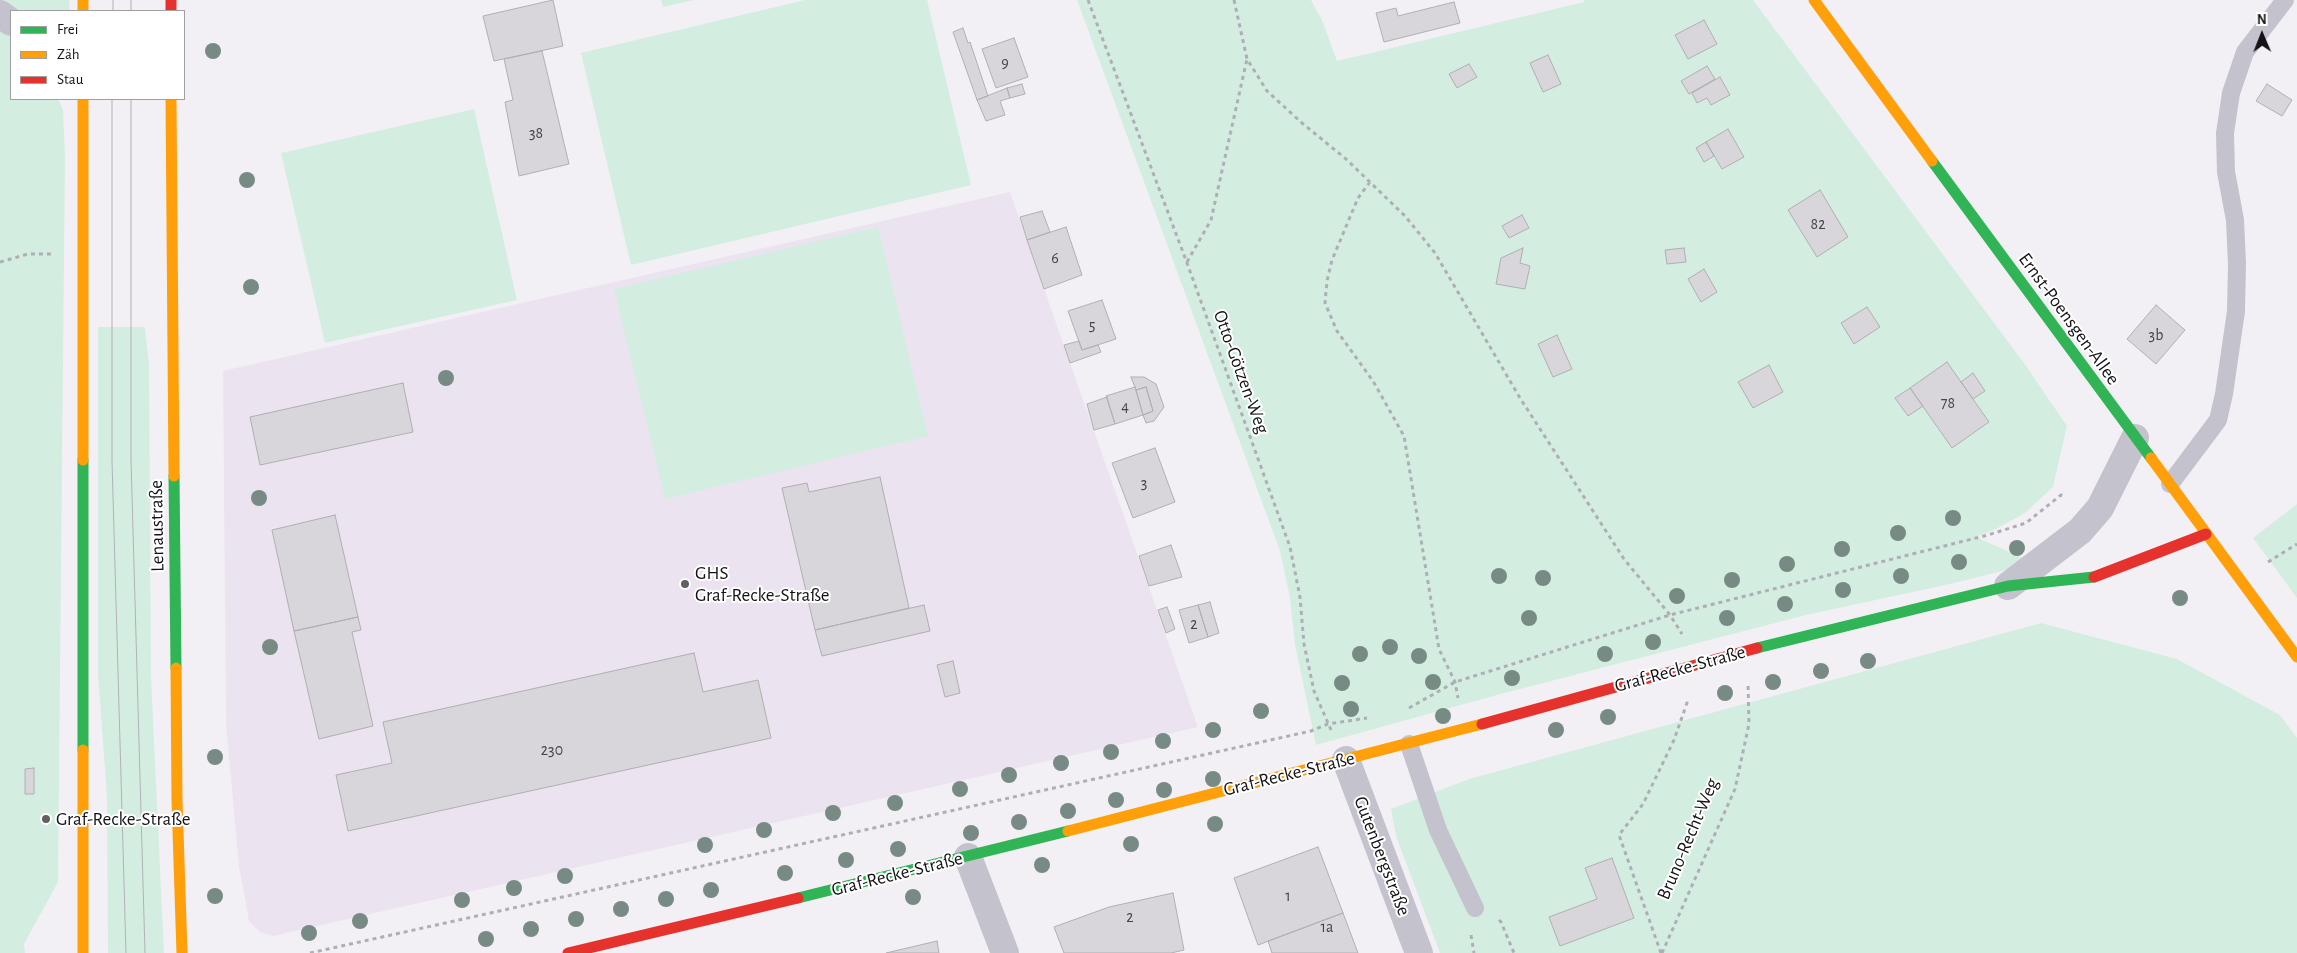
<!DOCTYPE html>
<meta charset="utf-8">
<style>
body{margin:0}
#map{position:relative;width:2297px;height:953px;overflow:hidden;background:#f3f0f5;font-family:"Alegreya Sans",sans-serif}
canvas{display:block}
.legend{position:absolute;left:10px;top:10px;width:175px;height:90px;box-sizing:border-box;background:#fff;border:1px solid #a1a0a1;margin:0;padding:6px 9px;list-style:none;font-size:15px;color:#141215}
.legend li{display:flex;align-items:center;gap:10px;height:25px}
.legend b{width:25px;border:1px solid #a1a0a1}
.north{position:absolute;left:2237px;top:10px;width:50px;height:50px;-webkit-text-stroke:4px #fff;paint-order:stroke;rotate:359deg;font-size:14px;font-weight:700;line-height:20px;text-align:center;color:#141215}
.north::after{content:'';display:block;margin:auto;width:18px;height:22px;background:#141215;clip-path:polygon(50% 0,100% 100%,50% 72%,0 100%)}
</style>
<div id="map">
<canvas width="2297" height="953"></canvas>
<ul class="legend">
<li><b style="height:6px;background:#30b455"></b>Frei</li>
<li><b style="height:6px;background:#ff9f0a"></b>Zäh</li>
<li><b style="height:6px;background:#e5322d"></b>Stau</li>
</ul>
<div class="north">N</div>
</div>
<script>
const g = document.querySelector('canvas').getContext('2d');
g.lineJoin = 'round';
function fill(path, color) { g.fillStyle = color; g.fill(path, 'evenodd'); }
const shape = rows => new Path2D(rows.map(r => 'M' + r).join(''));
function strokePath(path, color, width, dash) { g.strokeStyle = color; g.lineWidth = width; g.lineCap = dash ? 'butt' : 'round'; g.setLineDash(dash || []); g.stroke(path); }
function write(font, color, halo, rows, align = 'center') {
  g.font = font + ' "Alegreya Sans",sans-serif'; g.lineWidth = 4; g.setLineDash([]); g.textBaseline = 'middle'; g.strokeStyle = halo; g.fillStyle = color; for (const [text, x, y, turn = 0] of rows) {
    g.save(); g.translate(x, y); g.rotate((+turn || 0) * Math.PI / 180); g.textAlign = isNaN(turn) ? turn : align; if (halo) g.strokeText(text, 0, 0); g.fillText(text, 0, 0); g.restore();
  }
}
fill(shape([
 [1010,192,1198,727,273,936,260,932,249,921,239,866,226,724,223,371]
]), '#ebe3ef');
fill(shape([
 [0,0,69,0,70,11,15,11],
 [661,0,694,0,663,7],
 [805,0,927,0,971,185,631,265,581,53],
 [1077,0,1311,0,1322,20,1337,61,1584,2,1584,0,1753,0,2024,363,2067,426,2053,487,2025,513,1996,529,1976,537,2034,563,1950,584,1806,615,1497,695,1316,745,1295,645,1290,598,1280,551],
 [0,28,11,36,11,99,58,99,63,110,65,156,58,882,24,944,25,953,0,953],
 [474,109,517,300,325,343,281,153],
 [878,227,928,436,665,499,614,289],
 [98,327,145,327,149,364,151,677,164,953,108,953,107,797,98,675],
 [2297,504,2297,598,2253,538],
 [2041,623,2177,659,2280,715,2297,738,2297,953,1440,953,1396,836,1391,809,1469,779]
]), '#d3eee1');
const building = shape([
 [553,0,563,46,494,61,483,16,553,0],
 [1454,2,1460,23,1384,42,1376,13,1396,8,1398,16,1454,2],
 [1704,20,1717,44,1688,59,1675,35,1704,20],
 [963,28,968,43,970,42,988,96,977,100,953,32,963,28],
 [1014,38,1028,77,996,88,982,49,1014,38],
 [542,51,569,164,519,176,505,102,513,100,504,59,542,51],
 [1548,55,1561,84,1543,92,1530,63,1548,55],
 [1469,64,1477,77,1457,88,1449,74,1469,64],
 [1707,66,1715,79,1689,94,1681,81,1707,66],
 [1720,77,1730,95,1711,105,1707,98,1697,103,1692,93,1720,77],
 [1022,84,1025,94,1010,98,1007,88,1022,84],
 [2267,84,2292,100,2282,116,2256,101,2267,84],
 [1007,88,1010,98,1000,101,1005,115,986,121,977,100,1007,88],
 [1728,129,1744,157,1722,169,1706,142,1728,129],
 [1706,142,1714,156,1704,162,1696,148,1706,142],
 [1820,190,1848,237,1817,257,1788,210,1820,190],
 [1042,211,1050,232,1027,240,1020,217,1042,211],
 [1522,215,1529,228,1509,238,1502,226,1522,215],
 [1066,227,1082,275,1044,289,1027,240,1066,227],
 [1523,248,1520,263,1530,266,1525,289,1496,284,1501,258,1523,248],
 [1684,248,1686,262,1667,264,1665,250,1684,248],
 [1704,269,1717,292,1701,302,1688,279,1704,269],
 [1102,300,1116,339,1082,350,1068,311,1102,300],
 [2156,305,2185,330,2156,364,2127,339,2156,305],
 [1867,307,1880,327,1854,344,1841,323,1867,307],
 [1557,335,1572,369,1553,377,1538,344,1557,335],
 [1079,341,1082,350,1098,345,1101,352,1070,363,1064,345,1079,341],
 [1947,362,1989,422,1952,448,1910,388,1947,362],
 [1769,365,1783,392,1753,408,1738,382,1769,365],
 [1973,373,1985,391,1973,399,1961,382,1973,373],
 [1131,377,1144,377,1156,384,1164,407,1154,421,1146,423,1143,415,1153,411,1146,387,1136,390,1131,377],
 [403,383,413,432,260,465,250,417,403,383],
 [1135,387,1143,415,1115,424,1106,396,1135,387],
 [1146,387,1153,411,1143,415,1136,390,1146,387],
 [1910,388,1923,406,1908,416,1895,398,1910,388],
 [1107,397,1115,424,1094,430,1087,404,1107,397],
 [1155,448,1175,502,1133,518,1112,463,1155,448],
 [880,477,909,608,815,630,782,488,807,483,809,492,880,477],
 [335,515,358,617,294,631,272,530,335,515],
 [1171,545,1182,577,1149,586,1139,556,1171,545],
 [1210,602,1219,633,1208,637,1198,605,1210,602],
 [924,605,930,631,822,656,815,630,924,605],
 [1198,605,1208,637,1189,643,1179,610,1198,605],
 [1167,607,1175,629,1166,633,1158,610,1167,607],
 [358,617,361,630,352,632,373,726,319,739,294,631,358,617],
 [694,653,703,692,758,680,771,738,348,831,336,775,392,763,383,722,694,653],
 [953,661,960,693,945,697,937,665,953,661],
 [34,768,34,794,25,794,25,769,34,768],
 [1318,847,1343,913,1258,945,1234,878,1318,847],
 [1612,858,1634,918,1560,946,1549,917,1597,899,1585,868,1612,858],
 [1173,893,1184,950,1171,953,1064,953,1054,927,1109,907,1173,893],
 [1343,913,1358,953,1272,953,1268,941,1343,913],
 [937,941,939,953,886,953,937,941]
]);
fill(building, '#d8d6db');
strokePath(building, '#b0afb2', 1);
strokePath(shape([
 [1088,0,1187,263,1290,547,1300,597,1304,644,1314,691,1331,730],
 [1234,0,1247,59,1267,91,1302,123,1346,159,1405,216,1435,253,1520,398,1624,559,1670,615,1682,634],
 [1370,182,1358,198,1332,260,1327,281,1325,303,1337,331,1373,381,1404,436,1439,649,1455,682,1458,698],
 [0,262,28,254,51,254],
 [1187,262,1211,220,1247,59],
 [2268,562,2297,544],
 [1409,708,1455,682,1670,615,1988,535,2026,523,2061,495,2066,497],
 [1499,920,1501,922,1514,953],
 [1471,935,1474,953],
 [310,953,1311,731,1328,724,1367,718],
 [1661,953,1619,835,1643,804,1674,740,1688,700],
 [1662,953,1735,789,1749,724,1748,683]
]), '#afaeb6', 3, [4, 4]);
strokePath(shape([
 [2170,484,2218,420,2224,394,2236,311,2237,264,2235,220,2226,172,2225,133,2231,93,2245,52,2285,0],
 [1409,744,1438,830,1475,908]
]), '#c3c2cd', 18);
strokePath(shape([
 [0,14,11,22],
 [2008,586,2080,531,2100,508,2135,438],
 [1346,760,1419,953],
 [968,857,1005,953]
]), '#c3c2cd', 28);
strokePath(shape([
 [1932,161,2151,458],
 [83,460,83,750],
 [174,476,176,668],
 [1757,648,2008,586,2094,577],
 [798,898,1068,831]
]), '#30b455', 11);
strokePath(shape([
 [83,0,83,11],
 [1814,0,1932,161],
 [83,99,83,460],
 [171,99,174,476],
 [2151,458,2297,657],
 [176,668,177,800,182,953],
 [83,750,83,953],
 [1068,831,1482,724]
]), '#ff9f0a', 11);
strokePath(shape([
 [171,0,171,11],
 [2094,577,2206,534],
 [1482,724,1757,648],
 [568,953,798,898]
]), '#e5322d', 11);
strokePath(shape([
 [131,0,131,11],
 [113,11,113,0],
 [112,99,112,461,126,953],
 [131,99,131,460,145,953]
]), '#b2b0b8', 1);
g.fillStyle = '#778b84';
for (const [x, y] of [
 [213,51],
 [247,180],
 [251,287],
 [446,378],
 [259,498],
 [1953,518],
 [1898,533],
 [2017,548],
 [1842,549],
 [1959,562],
 [1787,564],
 [1499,576],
 [1901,576],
 [1543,578],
 [1732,580],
 [1843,590],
 [1677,596],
 [2180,598],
 [1785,604],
 [1529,618],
 [1727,618],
 [1653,642],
 [270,647],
 [1390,647],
 [1360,654],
 [1605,654],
 [1419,656],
 [1868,661],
 [1821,671],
 [1512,678],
 [1433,682],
 [1773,682],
 [1342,683],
 [1725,693],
 [1351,709],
 [1261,711],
 [1443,716],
 [1608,717],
 [1213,730],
 [1556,730],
 [1163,741],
 [1111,752],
 [215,757],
 [1061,763],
 [1009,775],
 [1213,779],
 [960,789],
 [1164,790],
 [1116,800],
 [895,803],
 [1068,811],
 [833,813],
 [1019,822],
 [1215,824],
 [764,830],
 [971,833],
 [1131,844],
 [705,845],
 [898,849],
 [846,860],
 [1042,865],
 [785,873],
 [565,876],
 [514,888],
 [711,890],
 [215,896],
 [913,897],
 [666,899],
 [462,900],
 [621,909],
 [576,919],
 [360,921],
 [531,929],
 [309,933],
 [486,939]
]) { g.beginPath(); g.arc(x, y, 8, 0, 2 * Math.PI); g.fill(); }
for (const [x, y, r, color] of [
 [685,584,5,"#626063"],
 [46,819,5,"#626063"]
]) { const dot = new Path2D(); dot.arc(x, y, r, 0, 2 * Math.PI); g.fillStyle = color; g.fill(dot); strokePath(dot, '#fff', 2); }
write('16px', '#454346', null, [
 ["9",1005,63],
 ["38",536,133],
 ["82",1818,224],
 ["6",1055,258],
 ["5",1092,325],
 ["3b",2156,335],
 ["78",1948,403],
 ["4",1125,406],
 ["3",1144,483],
 ["2",1194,624],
 ["230",552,750],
 ["1",1288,896],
 ["2",1130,917],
 ["1a",1327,927]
]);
write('19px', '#141215', '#fff', [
 ["Ernst-Poensgen-Allee",2069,319,54],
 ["Otto-Götzen-Weg",1241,372,70],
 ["Lenaustraße",157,526,-91],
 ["Graf-Recke-Straße",1680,669,-15],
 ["Graf-Recke-Straße",1289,774,-14],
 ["Bruno-Recht-Weg",1688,839,-67],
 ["Gutenbergstraße",1382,856,69],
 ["Graf-Recke-Straße",897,874,-14]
]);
write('19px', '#141215', '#fff', [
 ["GHS",695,573],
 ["Graf-Recke-Straße",695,595],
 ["Graf-Recke-Straße",56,819]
], 'left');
</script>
